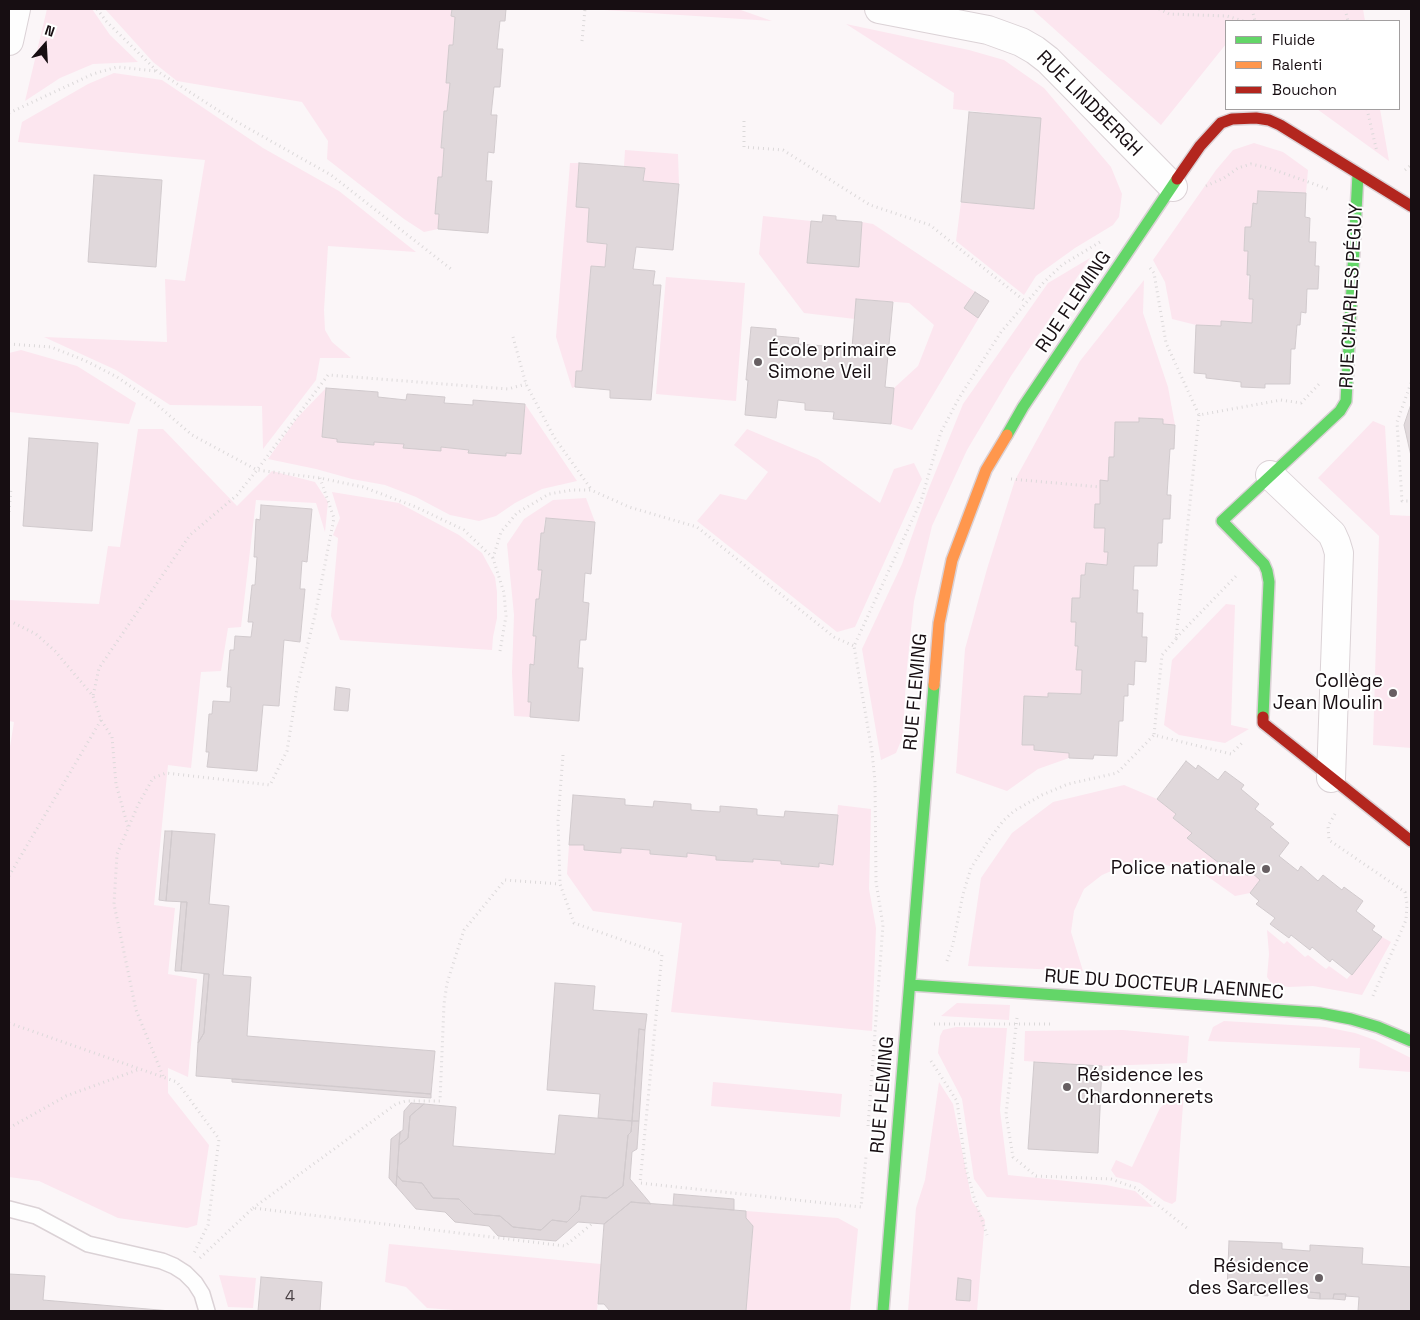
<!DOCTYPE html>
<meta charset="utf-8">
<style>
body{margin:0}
#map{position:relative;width:1420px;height:1320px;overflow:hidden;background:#fbf6f8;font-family:"Space Grotesk",sans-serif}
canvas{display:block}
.frame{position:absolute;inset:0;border:10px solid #170e12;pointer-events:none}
.legend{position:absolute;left:1225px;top:20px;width:175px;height:90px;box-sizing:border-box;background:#fff;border:1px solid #a29fa0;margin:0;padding:6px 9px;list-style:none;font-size:15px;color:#170e12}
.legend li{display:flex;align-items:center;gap:10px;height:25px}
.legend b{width:25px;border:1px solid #a29fa0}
.north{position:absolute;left:20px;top:20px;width:50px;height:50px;-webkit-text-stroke:4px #fff;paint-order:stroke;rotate:19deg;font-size:14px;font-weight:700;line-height:20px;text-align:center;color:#170e12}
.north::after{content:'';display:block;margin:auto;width:18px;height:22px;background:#170e12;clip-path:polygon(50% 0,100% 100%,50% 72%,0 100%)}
</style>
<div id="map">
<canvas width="1420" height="1320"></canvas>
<div class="frame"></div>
<ul class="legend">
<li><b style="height:6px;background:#63d668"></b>Fluide</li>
<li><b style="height:6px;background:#ff974d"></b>Ralenti</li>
<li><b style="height:6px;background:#b3261e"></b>Bouchon</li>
</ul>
<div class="north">N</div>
</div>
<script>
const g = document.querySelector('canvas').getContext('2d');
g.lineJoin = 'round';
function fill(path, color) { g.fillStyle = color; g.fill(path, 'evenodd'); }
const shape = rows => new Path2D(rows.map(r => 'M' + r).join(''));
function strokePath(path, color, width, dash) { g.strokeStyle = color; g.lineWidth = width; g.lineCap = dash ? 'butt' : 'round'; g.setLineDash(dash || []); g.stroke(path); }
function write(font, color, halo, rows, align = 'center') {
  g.font = font + ' "Space Grotesk",sans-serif'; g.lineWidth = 4; g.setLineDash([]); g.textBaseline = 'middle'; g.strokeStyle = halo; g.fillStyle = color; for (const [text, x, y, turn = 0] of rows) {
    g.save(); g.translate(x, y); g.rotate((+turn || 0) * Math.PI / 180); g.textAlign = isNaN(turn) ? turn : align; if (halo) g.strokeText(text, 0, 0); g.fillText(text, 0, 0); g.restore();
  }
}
fill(shape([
 [47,9,92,9,110,35,138,62,93,64,60,78,25,101],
 [105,9,452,9,451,16,455,17,453,45,449,45,450,83,447,111,444,111,441,147,444,148,442,177,438,177,436,214,439,214,438,229,424,232,404,219,327,159,328,141,302,102,177,81,153,62],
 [604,9,738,9,772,21,604,10],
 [1032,9,1363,9,1365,21,1226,21,1226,44,1161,125],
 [846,24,969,50,1004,60,1044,88,1111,167,1122,194,1119,217,1113,225,1075,248,1036,276,1024,295,956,241,961,202,1034,209,1038,118,953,109,954,93],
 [114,73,162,80,263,148,339,191,416,252,328,246,324,310,325,330,332,342,351,358,320,358,316,380,263,449,262,406,170,405,116,370,44,337,167,342,165,279,185,281,205,160,18,142,22,122,88,84],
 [1317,109,1380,109,1389,161],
 [1254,143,1283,152,1308,170,1306,193,1258,191,1257,204,1253,204,1251,227,1245,227,1244,250,1248,251,1249,298,1253,299,1252,323,1221,321,1221,326,1196,325,1172,319,1165,282,1153,260,1216,170,1233,150],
 [625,150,678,154,679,184,643,181,645,168,624,166],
 [570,163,579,163,576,206,589,208,587,242,607,244,605,267,591,266,582,371,576,371,575,387,572,388,556,337],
 [763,216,811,221,808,263,859,266,862,222,873,224,989,301,912,430,891,424,894,388,918,366,934,325,909,303,857,299,855,319,804,313,759,254],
 [1090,258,1011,376,967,450,932,526,914,601,906,677,903,736,896,753,881,760,862,649,902,564,929,488,963,404,1048,283],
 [666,277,745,283,736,401,656,394],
 [1144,280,1143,313,1168,387,1175,425,1163,424,1163,419,1140,418,1139,422,1115,422,1114,457,1109,457,1108,481,1100,481,1100,504,1095,504,1094,528,1105,528,1104,552,1108,552,1107,565,1086,563,1085,575,1081,575,1080,598,1072,598,1071,622,1076,622,1075,646,1078,646,1076,670,1082,670,1081,694,1049,693,1048,697,1024,696,1022,745,1034,745,1034,750,1069,753,1069,758,1038,769,1007,791,956,773,965,649,987,569,1015,480,1080,361],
 [21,350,77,366,136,403,129,424,9,412,9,353],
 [326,388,322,437,337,439,338,442,373,445,374,442,404,444,403,448,441,447,469,450,468,453,521,454,525,404,577,481,542,489,515,503,496,516,479,521,450,515,416,497,385,485,352,479,316,469,268,459,297,418],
 [1373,421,1385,426,1390,515,1411,516,1411,748,1373,745,1379,536,1318,478],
 [138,429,163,429,237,506,272,471,315,482,328,502,325,532,316,503,256,500,241,627,228,628,221,671,201,672,191,768,168,765,154,905,175,908,168,974,197,979,188,1077,168,1068,168,1093,209,1145,197,1225,187,1228,118,1218,39,1181,9,1177,9,753,14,722,9,721,9,600,99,604,108,546,120,547],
 [747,429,818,459,880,503,894,469,914,463,922,479,855,627,837,632,697,521,720,494,746,500,768,472,734,445],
 [332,492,399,503,459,535,482,553,495,577,497,592,497,618,493,637,492,650,340,640,331,616,338,538,333,535,340,518],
 [586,498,595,522,545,518,544,533,541,533,538,569,542,570,539,599,536,599,533,636,536,636,534,665,530,665,528,701,531,702,530,717,514,716,512,672,514,615,507,544,524,519,553,500],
 [1226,604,1235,605,1231,725,1249,729,1225,743,1179,735,1164,725,1172,660],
 [1124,785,1157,799,1176,814,1173,818,1192,833,1188,839,1223,866,1228,861,1247,876,1251,872,1260,880,1250,893,1235,896,1207,876,1151,861,1123,866,1102,875,1084,889,1074,911,1071,932,1083,971,968,966,981,878,1012,833,1053,802],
 [838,805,871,809,869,889,876,928,872,1031,671,1012,682,923,593,911,567,874,569,845,584,845,584,850,621,853,621,848,650,850,650,854,687,857,687,853,716,856,716,860,753,862,753,859,781,861,781,864,818,867,819,863,833,865],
 [1267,930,1284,944,1287,941,1305,957,1308,955,1326,969,1329,966,1347,979,1382,937,1391,942,1362,995,1313,986,1288,987,1272,984,1267,977,1269,954],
 [957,1003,1010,1005,1009,1020,941,1016],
 [1224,1021,1325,1027,1355,1033,1375,1040,1411,1058,1411,1072,1359,1068,1360,1048,1208,1041,1213,1027],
 [956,1027,1007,1028,1000,1110,1008,1175,1106,1185,1135,1191,1153,1207,987,1197,974,1179,962,1099,938,1053,940,1036,943,1030],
 [1123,1030,1189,1036,1187,1063,1102,1066,1024,1061,1025,1031],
 [713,1082,842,1094,840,1117,711,1106],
 [939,1082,953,1104,972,1201,985,1220,977,1311,908,1311,916,1208,925,1180],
 [1178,1091,1184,1091,1176,1201,1172,1204,1164,1201,1140,1183,1116,1177,1111,1170,1116,1160,1132,1167,1160,1108],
 [746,1211,838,1218,858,1229,850,1311,746,1311,753,1226,746,1218],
 [389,1244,601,1264,597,1311,467,1311,427,1308,406,1287,385,1282],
 [219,1275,256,1278,253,1308,228,1307]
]), '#fce6ef');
const building = shape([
 [452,9,506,9,505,21,500,21,497,49,503,49,500,87,494,87,491,115,497,115,494,153,488,152,486,181,492,181,488,233,438,229,439,214,435,214,438,177,442,177,444,148,441,148,444,111,447,111,450,83,446,83,449,45,453,45,455,17,451,16,452,9],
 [969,112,1041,118,1034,209,961,202,969,112],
 [579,163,645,168,643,181,679,184,673,250,636,247,633,269,655,271,653,285,661,285,651,400,610,398,610,390,575,387,576,371,582,371,591,266,605,267,607,244,587,242,589,208,576,207,579,163],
 [94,175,162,180,156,267,88,262,94,175],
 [1258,191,1306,193,1305,217,1310,218,1309,242,1316,242,1315,266,1319,266,1318,289,1307,289,1306,313,1301,312,1300,325,1297,325,1295,349,1291,349,1290,384,1265,384,1265,388,1241,387,1241,382,1206,378,1206,374,1194,373,1196,325,1221,326,1221,321,1252,323,1253,299,1249,299,1250,275,1247,275,1248,251,1244,251,1245,227,1251,227,1253,203,1257,204,1258,191],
 [823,215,836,216,836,220,862,222,859,267,807,263,811,221,822,222,823,215],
 [975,292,989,301,978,318,964,308,975,292],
 [856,299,893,302,885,387,894,388,891,424,833,419,834,412,805,410,805,403,778,400,776,418,745,415,748,380,746,380,751,327,776,329,776,336,799,338,798,344,852,348,856,299],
 [326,388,378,392,378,397,406,400,407,394,445,397,444,403,473,405,473,400,525,404,521,454,506,453,506,456,468,453,469,450,441,447,441,451,403,448,404,444,374,442,374,445,337,442,337,439,322,437,326,388],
 [1411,404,1411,456,1404,425,1411,404],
 [1139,418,1163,419,1163,424,1175,425,1174,449,1170,449,1167,495,1171,495,1170,519,1163,519,1162,543,1158,543,1157,566,1134,566,1133,590,1138,590,1137,613,1143,613,1142,637,1147,637,1146,662,1135,661,1134,685,1128,684,1128,696,1124,696,1123,721,1119,721,1117,756,1094,755,1093,759,1069,758,1069,753,1034,750,1034,745,1022,745,1024,696,1048,697,1048,693,1081,694,1082,670,1076,670,1078,646,1075,646,1076,622,1071,622,1072,598,1080,598,1081,575,1085,575,1086,563,1107,565,1108,552,1104,552,1105,528,1094,528,1095,504,1100,504,1100,480,1108,481,1109,457,1114,457,1115,422,1139,422,1139,418],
 [29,438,98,443,92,531,23,526,29,438],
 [261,505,312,509,307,562,302,561,300,589,305,589,300,642,284,640,279,706,263,705,257,771,207,767,209,752,206,752,209,714,212,714,213,701,230,702,231,687,227,687,230,650,234,650,235,636,251,637,253,622,248,622,252,585,255,585,257,557,254,557,256,519,260,520,261,505],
 [546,518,595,522,591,574,585,573,583,602,589,603,586,640,580,640,578,668,583,668,579,721,530,717,531,702,528,702,530,664,534,665,536,636,533,636,536,599,539,599,542,570,538,570,541,533,544,533,546,518],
 [336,687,350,689,348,711,334,710,336,687],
 [1186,761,1196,769,1198,765,1218,780,1225,771,1244,785,1241,789,1259,804,1255,809,1274,824,1270,827,1289,843,1279,856,1298,871,1301,866,1318,881,1323,875,1342,890,1344,887,1363,901,1356,911,1375,926,1372,930,1382,937,1352,975,1332,959,1330,962,1312,947,1310,950,1291,935,1289,938,1270,924,1275,918,1256,904,1259,901,1250,893,1260,880,1251,872,1248,876,1228,861,1224,867,1187,838,1192,833,1173,818,1176,814,1157,799,1186,761],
 [573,795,625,799,625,805,653,807,654,801,691,804,691,810,720,812,720,806,757,809,757,815,784,817,785,811,838,815,833,865,819,863,819,867,781,864,781,861,753,859,753,862,716,860,716,856,687,853,687,857,650,854,650,850,621,848,621,853,584,850,584,845,569,845,573,795],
 [165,831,172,831,166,901,159,900,165,831],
 [172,831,215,834,209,904,229,906,223,975,251,977,247,1036,435,1051,431,1094,196,1076,198,1043,204,1033,209,974,181,971,187,902,166,901,172,831],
 [181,902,187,902,181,971,175,971,181,902],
 [204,974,209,974,204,1033,198,1043,204,974],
 [555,983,595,986,593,1010,647,1014,645,1030,639,1029,632,1121,598,1118,600,1094,547,1090,555,983],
 [639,1029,645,1030,639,1121,632,1121,639,1029],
 [1034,1062,1102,1066,1098,1153,1028,1149,1034,1062],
 [232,1079,282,1082,431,1094,431,1098,403,1096,232,1082,232,1079],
 [411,1103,424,1104,410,1116,408,1138,399,1145,400,1132,403,1130,404,1111,411,1103],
 [424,1104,456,1107,453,1146,555,1154,559,1115,632,1121,631,1132,628,1135,623,1186,607,1198,581,1196,579,1210,567,1222,552,1220,541,1230,513,1227,500,1216,474,1214,459,1199,433,1198,422,1183,402,1181,397,1175,399,1145,408,1138,410,1116,424,1104],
 [632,1121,639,1121,637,1149,632,1152,630,1179,651,1204,631,1202,604,1224,578,1222,556,1241,498,1236,489,1226,455,1222,445,1212,416,1209,396,1186,397,1175,402,1181,422,1183,433,1198,459,1199,474,1214,500,1216,513,1227,541,1230,552,1220,567,1222,579,1210,581,1196,607,1198,623,1186,628,1135,631,1132,632,1121],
 [400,1132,397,1175,396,1186,389,1178,391,1139,400,1132],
 [674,1194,734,1199,734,1210,673,1205,674,1194],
 [631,1202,746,1211,746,1218,753,1226,746,1311,610,1311,604,1304,598,1304,604,1224,631,1202],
 [1229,1241,1282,1243,1282,1249,1310,1251,1310,1245,1363,1248,1362,1264,1411,1267,1411,1311,1358,1311,1359,1297,1345,1296,1346,1294,1334,1294,1333,1299,1320,1299,1320,1293,1308,1292,1308,1294,1279,1293,1279,1291,1268,1290,1268,1296,1253,1295,1254,1289,1242,1289,1242,1291,1227,1290,1229,1241],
 [9,1274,45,1276,43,1300,171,1311,9,1311,9,1274],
 [261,1277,322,1282,320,1311,258,1311,261,1277],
 [958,1278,971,1280,970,1301,956,1300,958,1278],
 [1242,1289,1254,1289,1253,1295,1241,1295,1242,1289],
 [1308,1292,1320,1293,1320,1299,1308,1298,1308,1292],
 [1334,1294,1346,1294,1345,1300,1333,1299,1334,1294]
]);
fill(building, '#e0d8db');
strokePath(building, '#d1cacd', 1);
const lane = shape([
 [9,1209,36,1216,88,1244,162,1261,174,1266,185,1273,195,1283,202,1294,207,1311]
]);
const street = shape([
 [879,9,988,30,1021,42,1035,50,1048,60,1173,187],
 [9,41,16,9],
 [1270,475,1332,534,1336,543,1339,553,1331,778]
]);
const fast = shape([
 [1007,435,1023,407,1177,179],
 [1263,717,1269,582,1267,571,1264,564,1222,521,1340,411,1346,401,1358,174],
 [910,985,1320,1013,1351,1019,1378,1027,1411,1041],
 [883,1311,934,685]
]);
const slow = shape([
 [934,685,939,623,952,560,986,470,1007,435]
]);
const jam = shape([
 [1177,179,1200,146,1221,123,1232,119,1256,118,1269,120,1280,125,1411,206],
 [1263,717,1263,723,1411,841]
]);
strokePath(lane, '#dbd2d6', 18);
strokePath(street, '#dbd2d6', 30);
strokePath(fast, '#dbd2d6', 14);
strokePath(slow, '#dbd2d6', 14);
strokePath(jam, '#dbd2d6', 14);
strokePath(shape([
 [97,9,106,21,157,71,230,118,331,175,451,269],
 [1159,9,1169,14,1227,16,1243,21],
 [1252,9,1255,21],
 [1345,9,1348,21],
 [582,41,585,9],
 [1367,109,1377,152],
 [9,113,93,74,117,67,156,71],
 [744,121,744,147,783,150,870,205,930,225,1026,302],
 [1405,170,1411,165],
 [1206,186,1224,178,1238,168,1251,164,1269,168,1328,189],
 [1150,268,1154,273,1166,343,1199,415,1281,400,1301,403,1321,382],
 [513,337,526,384,554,437,591,489],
 [9,344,51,347,86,361,117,377,155,403,192,435,257,470,237,495,190,535,99,668,93,696],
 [1411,383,1397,422,1402,501,1411,501],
 [1199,415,1176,639,1162,655,1154,735,1231,754,1244,741],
 [1011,479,1100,487],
 [9,488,11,488,9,513],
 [493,558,464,530,416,507,363,487,320,478,257,470,328,375,508,389,526,384],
 [9,622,12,622,36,634,55,651,93,696,101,720,112,737,116,784,128,827],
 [1176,638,1238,574],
 [500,651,506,616,504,593,493,558,501,532,517,513,549,494,572,490,591,490,629,507,697,527,834,637,854,646],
 [563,755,558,820,560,884,574,923,662,954,640,1183,861,1207,866,1157],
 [1335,814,1328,826,1329,840,1405,892,1407,904,1406,920,1372,998],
 [9,876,101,720],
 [947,961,953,944,963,894,971,868,988,841,1003,821,1014,811,1042,795,1068,784,1117,773,1154,735],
 [1017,1018,1006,1114,1013,1157,1036,1176,1111,1179,1136,1188,1187,1228],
 [9,1023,177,1082,219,1139,208,1225,193,1255],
 [934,1024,1053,1024],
 [931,1061,957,1101,966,1169,974,1197,987,1235],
 [163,1076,136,1010,114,904,117,854,138,805,153,778,166,773,270,785,287,751,297,688,315,615,334,518,320,478],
 [868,1126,883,925,876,882,875,781,872,752,854,646,921,501,941,432,959,398,1001,332,1044,282,1062,265,1100,242],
 [9,1128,66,1096,140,1069],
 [253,1208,396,1104,406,1101,440,1101,444,1004,447,983,464,930,505,880,560,884],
 [200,1258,253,1208,565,1246,593,1223]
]), '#dcd9da', 3, [1, 4]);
strokePath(lane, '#fefefe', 15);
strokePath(street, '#fefefe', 28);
strokePath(fast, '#63d668', 11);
strokePath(slow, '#ff974d', 11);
strokePath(jam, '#b3261e', 11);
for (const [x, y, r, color] of [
 [758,362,5,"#675f62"],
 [1393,693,5,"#675f62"],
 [1266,869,5,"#675f62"],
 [1067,1087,5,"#675f62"],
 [1319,1278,5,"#675f62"]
]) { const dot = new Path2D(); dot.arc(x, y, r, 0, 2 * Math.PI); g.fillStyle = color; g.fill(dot); strokePath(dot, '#fff', 2); }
write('16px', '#494044', null, [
 ["4",290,1297]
]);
write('19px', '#170e12', '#fff', [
 ["RUE LINDBERGH",1089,104,45],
 ["RUE CHARLES PÉGUY",1352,296,-87],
 ["RUE FLEMING",1074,302,-56],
 ["RUE FLEMING",916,692,-85],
 ["RUE DU DOCTEUR LAENNEC",1164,985,4],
 ["RUE FLEMING",883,1095,-85]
]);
write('19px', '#170e12', '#fff', [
 ["École primaire",768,351,"left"],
 ["Simone Veil",768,373,"left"],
 ["Collège",1383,682],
 ["Jean Moulin",1383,704],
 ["Police nationale",1256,869],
 ["Résidence les",1077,1076,"left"],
 ["Chardonnerets",1077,1098,"left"],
 ["Résidence",1309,1267],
 ["des Sarcelles",1309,1289]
], 'right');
</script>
